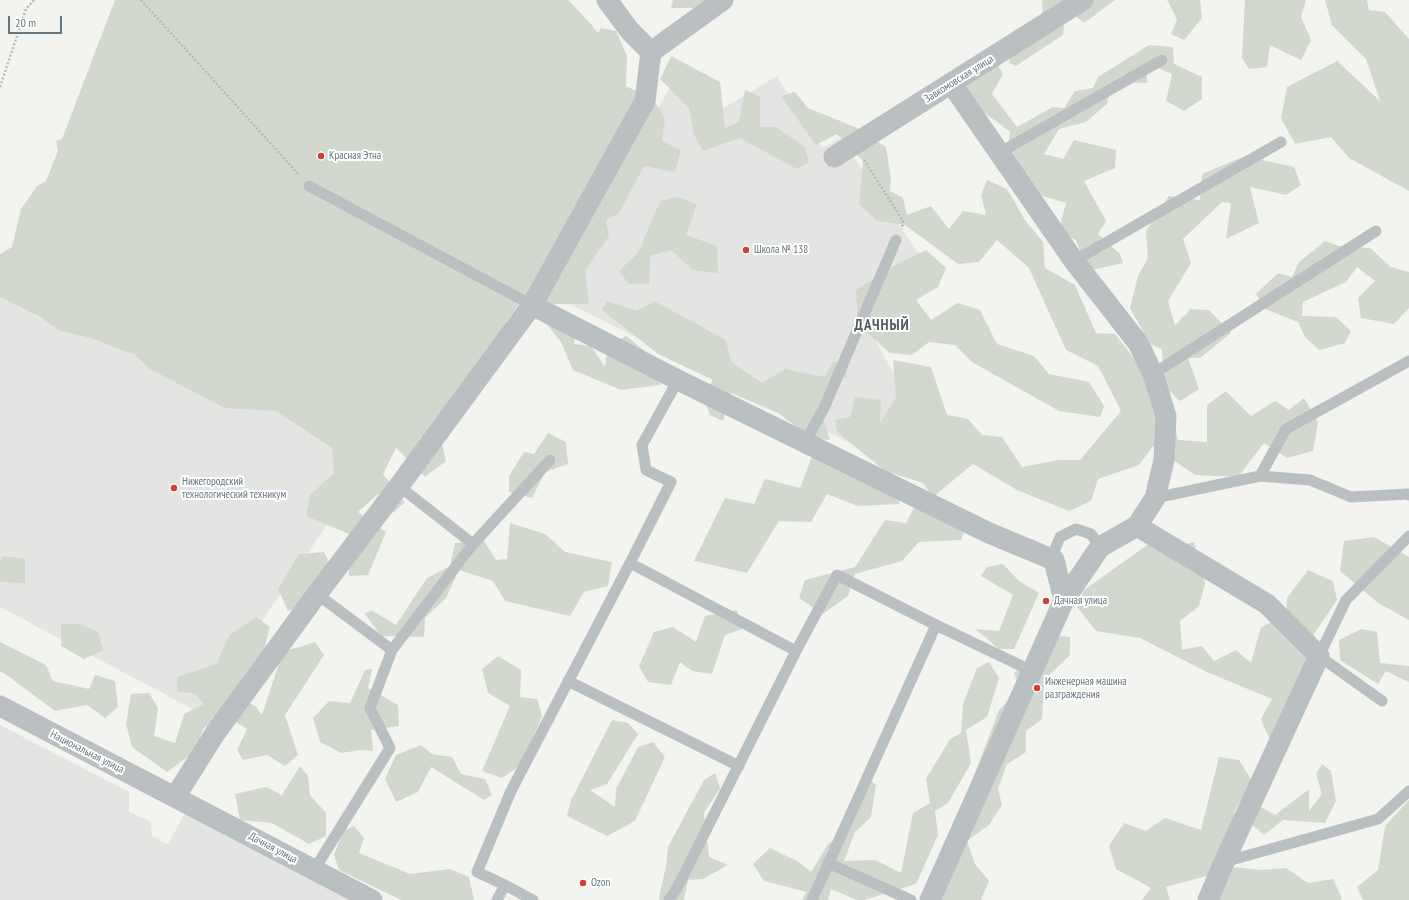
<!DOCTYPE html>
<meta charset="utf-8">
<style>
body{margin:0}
#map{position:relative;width:1409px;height:900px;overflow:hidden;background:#f3f3f0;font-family:"PT Sans Narrow",sans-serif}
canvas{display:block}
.scale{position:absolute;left:8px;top:16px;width:54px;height:18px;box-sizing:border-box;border:2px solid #65767d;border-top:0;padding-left:5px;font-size:12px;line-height:14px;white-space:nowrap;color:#65767d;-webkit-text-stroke:3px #fff;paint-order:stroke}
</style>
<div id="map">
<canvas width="1409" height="900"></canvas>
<div class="scale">20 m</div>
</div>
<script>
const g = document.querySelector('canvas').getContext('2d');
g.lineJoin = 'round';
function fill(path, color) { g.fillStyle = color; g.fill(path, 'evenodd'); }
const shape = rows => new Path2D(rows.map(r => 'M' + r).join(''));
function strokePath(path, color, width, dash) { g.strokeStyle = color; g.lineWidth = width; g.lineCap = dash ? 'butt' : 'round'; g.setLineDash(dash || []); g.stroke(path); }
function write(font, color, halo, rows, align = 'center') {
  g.font = font + ' "PT Sans Narrow",sans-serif'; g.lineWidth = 4; g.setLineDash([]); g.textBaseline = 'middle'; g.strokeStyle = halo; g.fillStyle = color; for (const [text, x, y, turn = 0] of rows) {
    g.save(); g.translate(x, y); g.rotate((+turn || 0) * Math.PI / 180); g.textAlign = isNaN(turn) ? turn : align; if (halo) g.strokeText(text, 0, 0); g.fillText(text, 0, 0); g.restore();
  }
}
fill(shape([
 [679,72,709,117,777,76,822,148,841,138,930,271,861,314,906,396,872,454,549,294],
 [0,297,38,317,153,362,375,444,322,532,200,713,0,607],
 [0,725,129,792,129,812,151,822,152,836,168,844,185,813,353,900,0,900]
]), '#e4e4e3');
fill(shape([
 [115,0,568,0,590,23,598,33,601,28,616,31,627,56,626,86,654,100,665,119,662,141,681,150,675,172,644,166,619,213,606,220,609,236,585,271,589,304,548,304,529,290,506,322,516,339,438,428,446,461,425,477,396,448,383,474,405,502,393,513,378,494,358,512,386,532,368,575,349,576,349,534,306,516,310,495,334,473,332,448,276,411,224,408,150,369,135,355,91,338,58,330,42,318,0,297,0,254,12,247,21,209,37,186,46,181,58,151,56,141,62,139],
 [673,0,711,0,703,8,671,8],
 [1042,0,1115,0,1084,23,1066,8,1063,35,1016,66,1009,63,1016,30,1035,25,1043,11],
 [1167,0,1200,0,1202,18,1184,40,1171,34,1177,19],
 [1245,0,1306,0,1301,17,1311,40,1301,60,1270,45,1267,67,1249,69,1242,58],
 [1325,0,1367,0,1369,10,1385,12,1409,39,1409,191,1349,158,1331,137,1295,144,1281,118,1287,87,1337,61,1380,101,1366,59,1332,25],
 [1149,45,1173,47,1174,64,1202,77,1202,99,1184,111,1166,101,1172,74,1147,63,1147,83,1112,82,1107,104,1086,122,1059,129,1044,154,1063,159,1074,140,1116,150,1115,168,1084,181,1106,221,1098,234,1120,254,1123,263,1088,271,1076,240,1058,232,1066,203,1043,196,1005,168,1010,132,973,104,959,71,996,62,1003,74,992,94,1017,127,1053,107,1064,108,1075,91,1093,88,1098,77],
 [671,56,720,82,725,128,739,122,745,90,760,97,760,127,776,127,805,147,809,162,797,169,740,138,703,151,694,135,689,108,660,79],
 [795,92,808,108,855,127,886,147,891,179,890,191,903,198,907,215,931,206,949,229,963,211,986,215,981,195,987,180,1007,189,1025,220,1043,242,1045,268,1075,285,1096,333,1115,334,1147,375,1149,398,1169,407,1178,440,1207,442,1207,405,1226,391,1251,416,1275,401,1289,410,1304,398,1318,422,1313,451,1287,458,1264,443,1238,477,1195,475,1153,446,1139,465,1098,479,1091,501,1069,511,1017,490,973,464,933,497,923,483,885,471,837,432,835,420,850,417,855,397,881,400,880,423,896,397,893,360,931,367,947,415,968,419,982,435,1002,437,1022,467,1059,460,1080,460,1121,411,1098,366,1066,350,1029,268,997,240,979,262,958,264,905,225,877,221,859,204,863,161,837,134,816,145,781,96],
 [1245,156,1294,167,1301,185,1286,195,1250,187,1259,223,1226,239,1231,203,1222,202,1183,239,1191,263,1168,301,1175,325,1191,309,1209,310,1231,333,1200,358,1188,358,1199,389,1180,401,1164,386,1162,349,1150,344,1130,308,1138,276,1148,258,1146,231,1169,196,1200,200,1202,174],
 [677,197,697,204,686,235,717,246,718,273,693,270,671,250,650,256,649,284,629,284,619,271,638,253,660,201],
 [1325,241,1339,246,1370,248,1391,267,1409,272,1409,308,1394,324,1361,318,1358,298,1375,281,1357,267,1346,282,1303,302,1302,316,1336,317,1351,331,1345,343,1319,350,1305,337,1298,322,1265,309,1256,294,1278,273,1292,277,1299,262],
 [926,250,946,268,938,287,916,300,931,320,958,303,980,310,997,344,1034,356,1049,374,1089,382,1104,406,1100,417,1059,411,972,362,955,345,929,342,912,355,890,353,858,325,856,290,897,264],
 [607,301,637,311,654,301,726,340,731,362,762,383,785,369,824,377,834,361,848,364,846,377,831,380,819,407,830,440,813,439,778,413,731,393,723,421,710,415,703,396,713,380,658,354,602,310],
 [541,317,577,319,574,344,591,346,605,367,608,345,626,336,656,360,660,385,621,390,573,370,561,342],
 [548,433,566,442,568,464,545,472,532,498,509,492,509,476,524,452,534,454],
 [814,451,900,492,899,504,858,506,827,494,811,522,779,521,747,573,694,561,725,498,754,504,765,479,800,488],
 [917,502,966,526,961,540,919,542,902,561,855,574,848,596,823,614,799,598,805,580,855,567,885,520,906,523],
 [510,523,545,534,565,552,612,562,608,586,584,592,570,616,505,601,493,581,459,570,446,598,425,618,424,637,381,636,365,614,371,610,396,625,427,578,450,566,455,543,484,541,496,560,507,559],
 [1374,537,1409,557,1409,620,1378,603,1340,571,1344,541],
 [1194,542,1205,583,1199,606,1180,621,1182,650,1202,646,1214,661,1236,650,1251,663,1261,627,1286,615,1287,598,1308,570,1333,581,1337,600,1314,634,1318,671,1270,740,1261,719,1272,699,1207,672,1140,638,1096,631,1077,607,1084,590,1150,543,1166,549],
 [324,552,332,568,305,606,288,611,278,589,299,554],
 [3,556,25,559,25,583,0,582,0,562],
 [1003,564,1019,581,1039,593,1014,649,999,649,975,629,999,631,1013,595,981,576,987,567],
 [737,610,742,629,725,635,712,674,692,671,680,662,671,685,648,682,639,666,654,632,673,627,696,642,705,616],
 [256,617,270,627,264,650,233,694,255,706,262,715,283,651,300,647,315,642,324,655,285,715,298,755,285,766,267,755,243,760,237,750,247,729,222,714,204,728,194,752,167,772,132,747,126,724,131,694,149,693,158,708,154,736,175,743,184,714,204,704,195,694,177,691,178,677,216,664,230,635],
 [61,624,80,624,98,632,103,650,84,659,61,646],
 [1361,629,1377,632,1380,663,1409,666,1409,682,1386,671,1378,684,1340,660,1339,640],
 [1059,636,1070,637,1070,655,1044,680,1042,719,1026,731,1026,752,1007,764,998,789,1002,805,989,825,967,841,975,864,989,881,981,900,941,900,970,786,999,710,1020,689,1014,673,1032,660],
 [0,642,46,665,53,681,89,689,95,675,115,681,118,707,105,718,87,705,55,711,4,673,0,672],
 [498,656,521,670,520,697,537,699,542,716,521,765,502,778,482,771,510,706,488,693,482,669],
 [989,662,999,678,987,717,966,730,971,763,948,803,935,811,938,835,916,884,864,900,857,900,831,889,828,900,802,900,807,892,764,881,753,864,770,848,797,861,811,872,828,844,851,828,845,811,871,781,876,785,871,817,855,832,844,861,875,860,901,873,913,813,930,803,926,779,950,739,961,733,963,704,977,668],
 [372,669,368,688,398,705,399,726,371,730,373,751,361,750,341,753,320,742,313,718,329,701,350,703,365,670],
 [612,720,628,723,638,734,607,784,590,790,615,807,616,789,638,747,653,742,665,757,635,821,607,836,567,816,571,800],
 [421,745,432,754,452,757,461,774,485,779,492,795,484,800,431,767,418,792,396,802,385,779,396,755],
 [1219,757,1239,760,1252,781,1234,812,1236,832,1215,855,1210,875,1166,887,1170,900,1142,900,1151,888,1116,869,1109,846,1124,823,1146,831,1165,818,1201,830],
 [1322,764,1331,771,1336,801,1325,823,1283,820,1264,835,1247,821,1254,803,1275,815,1309,789,1309,811,1322,794,1316,774],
 [300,766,308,776,310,795,326,813,326,836,309,844,272,823,240,820,235,794,266,787,282,795],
 [715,773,720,788,704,813,709,857,728,865,703,879,688,880,684,900,660,900,659,898,666,866,668,847,704,780],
 [1409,800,1409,900,1363,900,1357,887,1378,870,1385,826],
 [354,826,364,838,359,853,410,874,450,869,469,877,474,900,401,900,339,870,334,855,343,831],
 [1232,867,1261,870,1286,868,1308,883,1333,879,1342,898,1341,900,1217,900]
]), '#d3d8cf');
strokePath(shape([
 [141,0,299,175],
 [0,87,26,9,34,0],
 [864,160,903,221,902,229]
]), '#b6b9ba', 2.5, [2, 2]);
strokePath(shape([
 [999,153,1162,60],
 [309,186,532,305],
 [1074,261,1281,142],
 [1153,374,1376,231],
 [805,442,824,408,896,240],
 [1260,476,1286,429,1409,361],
 [399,486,473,544],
 [1155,498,1260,476,1310,480,1351,497,1408,494,1409,495],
 [1054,560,1055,549,1060,537,1076,529,1091,534,1100,547],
 [630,563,796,651],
 [317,594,392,650],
 [568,681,739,766],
 [1382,701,1319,656,1346,600,1409,536],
 [1224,862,1378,819,1409,791],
 [828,863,911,900],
 [314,870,390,748,370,708,392,650,473,544,550,460],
 [497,900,505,885],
 [533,900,505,885,477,872,511,791,630,563,671,482,646,470,642,445,678,380],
 [669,900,677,888,796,651,837,575,936,625,1032,671],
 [812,900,936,625]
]), '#babfc1', 11);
strokePath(shape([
 [607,0,630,31,651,52],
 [651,52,723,0],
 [834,157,1083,0],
 [532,305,678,380,989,533,1054,560,1064,600],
 [1137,526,1267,604,1319,656,1224,862,1208,900],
 [0,706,372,900],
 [175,797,216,732,317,594,399,486,532,305,645,101,651,52],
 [930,900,1064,600,1100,547,1137,526,1155,498,1164,460,1166,416,1153,374,1138,343,1074,261,951,83]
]), '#babfc1', 21);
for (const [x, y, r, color] of [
 [321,156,4,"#cf4033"],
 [746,250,4,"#cf4033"],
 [174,488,4,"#cf4033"],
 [1046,601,4,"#cf4033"],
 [1037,688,4,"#cf4033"],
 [583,883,4,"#cf4033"]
]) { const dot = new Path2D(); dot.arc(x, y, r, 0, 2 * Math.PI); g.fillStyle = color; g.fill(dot); strokePath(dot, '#fff', 1.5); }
write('11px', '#65767d', '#fff', [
 ["Завкомовская улица",959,79,-32],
 ["Национальная улица",87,752,27],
 ["Дачная улица",273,848,28]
]);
write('11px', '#65767d', '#fff', [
 ["Красная Этна",329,156],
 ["Школа № 138",754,250],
 ["Нижегородский",182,482],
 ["технологический техникум",182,495],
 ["Дачная улица",1054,601],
 ["Инженерная машина",1045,682],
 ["разграждения",1045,695],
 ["Ozon",591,883]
], 'left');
g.letterSpacing = '1px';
write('bold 15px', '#525e63', '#fff', [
 ["ДАЧНЫЙ",882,326]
]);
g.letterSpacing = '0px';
</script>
